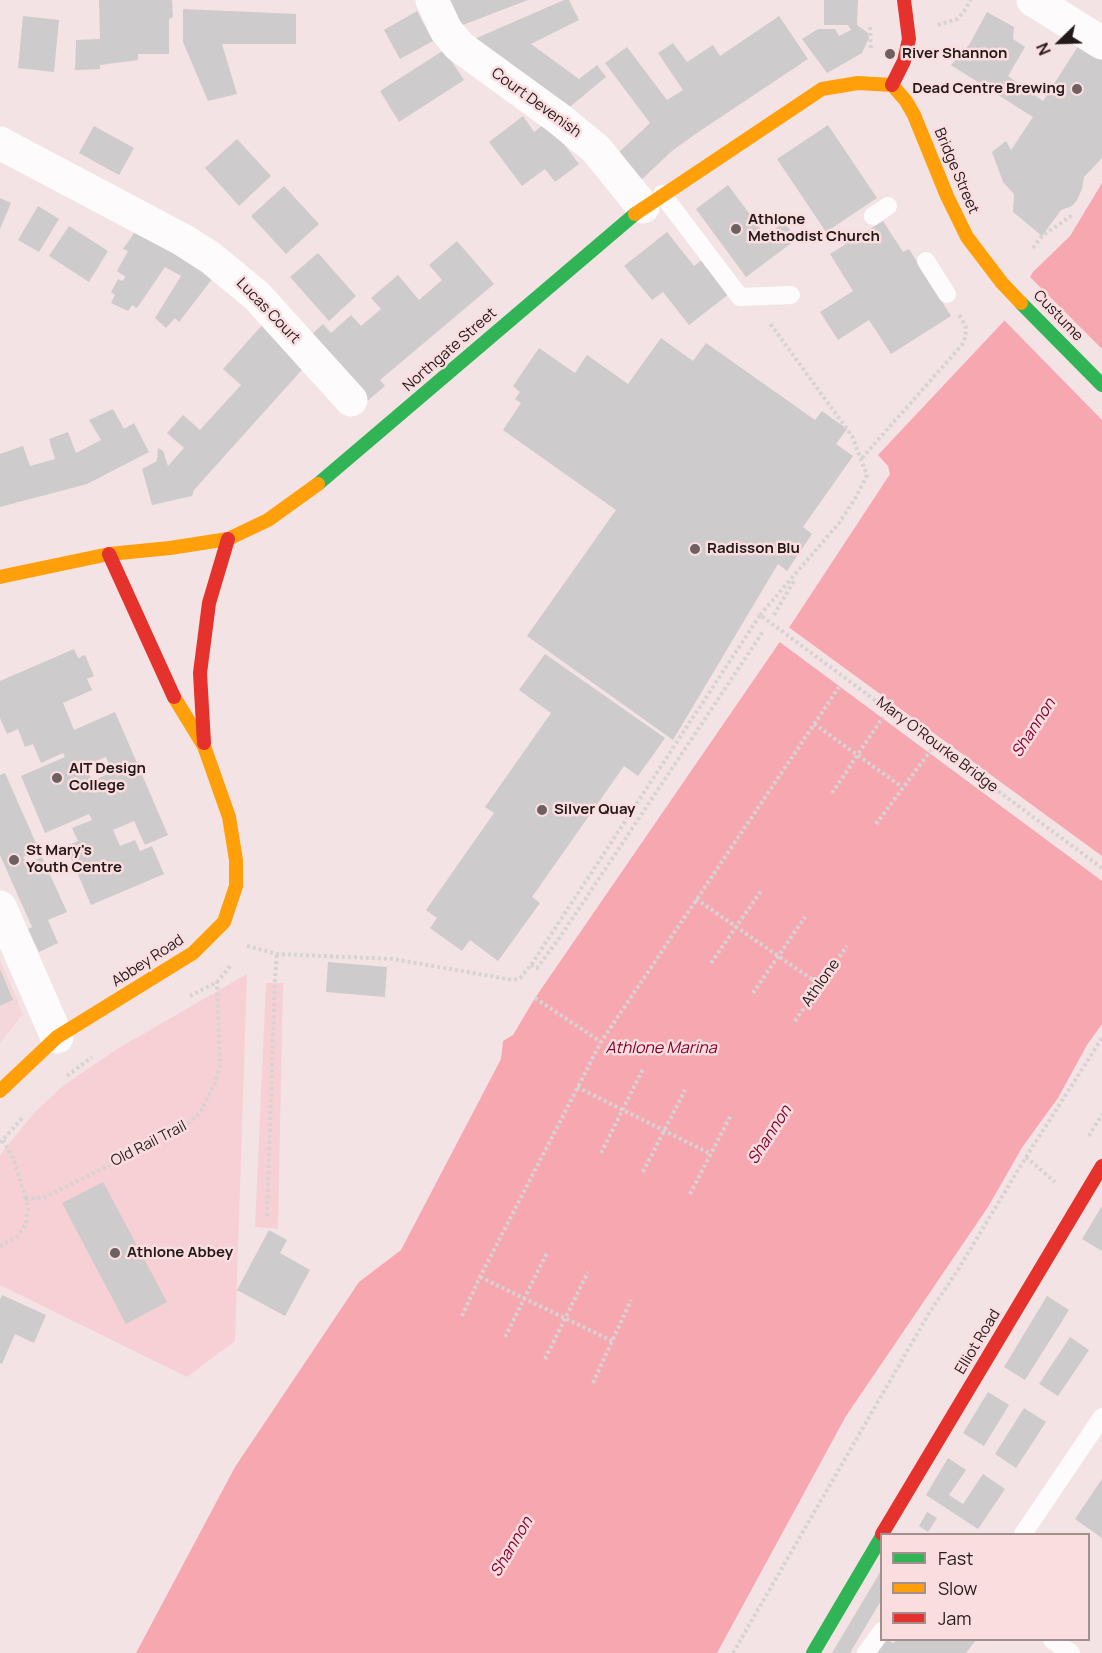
<!DOCTYPE html>
<style>
body{margin:0}
#map{position:relative;width:1102px;height:1653px;overflow:hidden;background:#f4e3e5;font-family:Manrope,sans-serif}
canvas{display:block}
.legend{position:absolute;left:880px;top:1533px;width:210px;height:108px;box-sizing:border-box;background:#fadddf;border:2px solid #a48f90;margin:0;padding:8px 10px;list-style:none;font-size:18px;color:#24191a}
.legend li{display:flex;align-items:center;gap:12px;height:30px}
.legend b{width:30px;border:2px solid #a48f90}
.north{position:absolute;left:1030px;top:12px;width:60px;height:60px;-webkit-text-stroke:4px #fadddf;paint-order:stroke;rotate:247deg;font-size:16px;font-weight:700;line-height:24px;text-align:center;color:#24191a}
.north::after{content:'';display:block;margin:auto;width:21px;height:27px;background:#24191a;clip-path:polygon(50% 0,100% 100%,50% 72%,0 100%)}
</style>
<div id="map">
<canvas width="1102" height="1653"></canvas>
<ul class="legend">
<li><b style="height:8px;background:#30b455"></b>Fast</li>
<li><b style="height:8px;background:#ff9f0a"></b>Slow</li>
<li><b style="height:8px;background:#e5322d"></b>Jam</li>
</ul>
<div class="north">N</div>
</div>
<script>
const g = document.querySelector('canvas').getContext('2d');
g.lineJoin = 'round';
function fill(path, color) { g.fillStyle = color; g.fill(path, 'evenodd'); }
const shape = rows => new Path2D(rows.map(r => 'M' + r).join(''));
function strokePath(path, color, width, dash) { g.strokeStyle = color; g.lineWidth = width; g.lineCap = dash ? 'butt' : 'round'; g.setLineDash(dash || []); g.stroke(path); }
function write(font, color, halo, rows, align = 'center') {
  g.font = font + ' Manrope,sans-serif'; g.lineWidth = 5; g.setLineDash([]); g.textBaseline = 'middle'; g.strokeStyle = halo; g.fillStyle = color; for (const [text, x, y, turn = 0] of rows) {
    g.save(); g.translate(x, y); g.rotate((+turn || 0) * Math.PI / 180); g.textAlign = isNaN(turn) ? turn : align; if (halo) g.strokeText(text, 0, 0); g.fillText(text, 0, 0); g.restore();
  }
}
fill(shape([
 [0,959,23,1014,0,1043]
]), '#f4d7da');
fill(shape([
 [247,974,235,1341,187,1377,0,1285,0,1155,34,1113,64,1085,117,1049],
 [266,983,283,983,278,1229,255,1227]
]), '#f6d0d4');
fill(shape([
 [1102,183,1102,1024,1087,1045,1058,1098,1023,1146,988,1207,846,1416,717,1653,136,1653,235,1467,359,1282,401,1250,501,1059,503,1041,513,1035,535,998,777,646,890,474,888,466,878,455,1004,321,1033,272,1070,236]
]), '#f7a7b0');
fill(shape([
 [1028,275,1102,349,1102,420,1002,318],
 [787,626,1102,856,1102,881,777,640]
]), '#f4e3e5');
fill(shape([
 [99,0,172,0,173,17,169,19,169,54,138,54,138,60,100,65,100,69,75,70,76,40,100,39],
 [440,0,528,0,460,26],
 [564,0,569,0,579,20,531,44,579,79,597,65,606,77,566,110,472,40],
 [824,0,858,0,857,25,868,33,869,38,862,53,827,73,802,39,818,29,835,29,839,36,851,30,848,25,824,25],
 [183,9,296,14,296,44,222,44,237,94,208,101,183,42],
 [417,11,433,41,400,59,384,30],
 [987,12,1014,27,1013,39,1025,47,1008,76,1043,101,1084,37,1102,54,1102,158,1084,177,1082,189,1077,200,1072,206,1061,210,1042,236,1013,212,1014,194,1003,182,992,152,1006,141,1011,150,1033,117,951,65,969,45],
 [23,16,59,20,54,72,18,68],
 [779,16,808,59,694,135,672,151,639,182,615,156,650,123,605,63,627,47,667,100,683,90,658,53,673,43,687,62,713,45,720,56],
 [444,50,464,80,399,122,380,91],
 [523,116,534,132,547,122,579,164,555,182,545,169,522,186,489,142],
 [828,125,877,198,826,232,777,159],
 [94,126,134,148,119,175,79,153],
 [237,139,271,176,239,206,205,168],
 [728,185,766,236,784,222,797,239,746,277,696,209],
 [284,186,319,224,286,254,251,216],
 [0,198,11,203,0,229],
 [38,206,59,219,39,252,18,240],
 [883,221,903,252,909,249,951,316,891,354,869,320,838,340,820,312,853,291,830,254],
 [69,226,108,251,89,282,49,256],
 [137,229,216,274,179,322,175,318,166,328,155,318,181,276,165,267,137,308,132,305,128,311,111,303,115,295,111,292,118,279,122,281,126,277,117,271,128,251,123,249],
 [667,232,694,266,702,260,729,294,689,325,663,292,652,300,624,266],
 [457,241,494,284,380,380,385,386,365,403,309,337,323,324,331,333,351,315,361,326,381,309,371,298,398,275,419,300,442,280,429,265],
 [318,253,356,296,329,321,290,277],
 [264,323,308,363,194,490,192,496,152,505,142,469,157,461,158,448,163,451,168,466,184,448,167,433,183,415,200,430,241,385,223,369],
 [661,338,693,361,706,343,815,420,822,411,847,429,836,444,853,456,803,527,812,534,787,571,778,564,673,740,527,636,616,510,503,430,521,403,515,399,520,392,513,386,539,348,575,373,587,355,628,384],
 [113,409,124,429,134,423,149,452,87,484,0,507,0,454,23,446,30,466,55,459,49,439,68,432,76,453,101,440,89,420],
 [74,649,78,658,85,655,94,676,87,679,92,690,63,703,74,730,115,712,168,835,145,845,134,821,113,830,120,846,135,840,140,851,152,846,164,874,91,905,66,846,78,841,72,828,92,820,89,814,45,833,21,776,65,757,63,753,41,763,33,744,25,747,18,729,7,734,0,718,0,681],
 [106,757,112,772,92,781,86,765],
 [545,654,665,738,638,776,624,766,532,897,540,903,498,961,470,940,462,951,430,928,437,918,426,910,494,813,485,807,551,713,519,690],
 [5,773,39,850,23,857,27,863,42,857,67,912,48,920,58,943,39,952,28,929,32,927,0,855,0,775],
 [328,962,387,967,385,997,326,992],
 [0,969,13,1000,0,1006],
 [103,1182,167,1302,126,1324,62,1203],
 [1102,1206,1102,1251,1082,1239],
 [269,1230,287,1240,280,1253,310,1270,285,1316,237,1290],
 [2,1295,46,1315,34,1343,15,1334,2,1364,0,1363,0,1300],
 [1047,1296,1069,1310,1025,1380,1004,1367],
 [1070,1337,1089,1350,1058,1396,1039,1384],
 [988,1392,1009,1405,984,1446,963,1433],
 [1024,1408,1046,1422,1016,1468,995,1454],
 [948,1458,966,1470,949,1495,963,1504,983,1474,1005,1489,978,1529,926,1495],
 [1102,1479,1102,1538,1075,1519],
 [927,1512,937,1518,928,1532,919,1526],
 [882,1569,882,1599,850,1653,832,1653],
 [886,1640,894,1643,896,1640,976,1640,966,1653,876,1653]
]), '#cdcbcb');
strokePath(shape([
 [938,25,957,19,963,13,971,0],
 [870,27,871,51],
 [1033,248,1042,236,1074,214],
 [862,458,962,345,965,338,966,328,959,314],
 [760,615,839,523,856,497,867,475,852,436,769,322],
 [774,615,795,579],
 [814,724,902,787],
 [832,793,883,717],
 [876,824,931,750],
 [696,899,820,985],
 [247,946,277,954,393,959,513,980,520,978,531,965,760,615,1102,868],
 [711,963,761,891],
 [531,965,537,968,558,940,764,630],
 [753,993,805,917],
 [190,996,217,982,231,965],
 [535,998,601,1042],
 [795,1021,847,946],
 [67,1076,92,1057],
 [577,1087,711,1154],
 [1089,1136,1102,1114],
 [3,1140,13,1158,26,1199],
 [0,1143,24,1116],
 [601,1153,643,1069],
 [1026,1157,1055,1182],
 [643,1172,685,1090],
 [690,1194,731,1115],
 [267,1216,275,978,277,954],
 [0,1246,18,1236,26,1224,28,1209,26,1199,45,1197,179,1131,200,1113,215,1083,220,1066,217,982],
 [480,1277,612,1341],
 [462,1316,480,1277,601,1042,839,687],
 [505,1337,547,1253],
 [545,1359,588,1272],
 [593,1383,631,1300],
 [733,1653,928,1315,959,1268,1026,1157,1102,1038]
]), '#d7d3d3', 4, [3, 3]);
strokePath(shape([
 [662,194,740,297,791,295],
 [873,216,888,206],
 [926,261,947,294],
 [1023,1534,1102,1417],
 [1052,1640,1071,1653],
 [866,1653,882,1631]
]), '#fdfbfb', 18);
strokePath(shape([
 [432,0,446,30,459,46,558,118,596,149,643,207],
 [1033,0,1102,43],
 [0,143,183,240,211,258,257,296,351,400],
 [0,907,57,1037]
]), '#fdfbfb', 33);
strokePath(shape([
 [1021,303,1102,385],
 [318,484,635,214],
 [813,1653,882,1536]
]), '#30b455', 14);
strokePath(shape([
 [892,85,906,101,914,115,947,196,967,237,1002,283,1021,303],
 [635,214,822,89,858,83,892,85],
 [0,577,109,554,170,548,228,539,268,520,318,484],
 [0,1091,57,1037,193,953,224,922,236,886,236,860,229,817,204,746,174,697]
]), '#ff9f0a', 14);
strokePath(shape([
 [892,85,904,61,909,39,904,0],
 [109,554,174,697],
 [204,743,200,673,209,603,228,539],
 [882,1534,1102,1166]
]), '#e5322d', 14);
for (const [x, y, r, color] of [
 [890,54,6,"#6d6061"],
 [1077,89,6,"#6d6061"],
 [736,229,6,"#6d6061"],
 [695,549,6,"#6d6061"],
 [57,778,6,"#6d6061"],
 [542,810,6,"#6d6061"],
 [14,860,6,"#6d6061"],
 [115,1253,6,"#6d6061"]
]) { const dot = new Path2D(); dot.arc(x, y, r, 0, 2 * Math.PI); g.fillStyle = color; g.fill(dot); strokePath(dot, '#fadddf', 2); }
write('bold 15px', '#24191a', '#fadddf', [
 ["River Shannon",902,54],
 ["Dead Centre Brewing",1065,89,"right"],
 ["Athlone",748,220],
 ["Methodist Church",748,237],
 ["Radisson Blu",707,549],
 ["AIT Design",69,769],
 ["College",69,786],
 ["Silver Quay",554,810],
 ["St Mary's",26,851],
 ["Youth Centre",26,868],
 ["Athlone Abbey",127,1253]
], 'left');
write('15px', '#24191a', '#fadddf', [
 ["Court Devenish",536,103,36],
 ["Bridge Street",956,171,67],
 ["Lucas Court",268,311,46],
 ["Custume",1058,316,46],
 ["Northgate Street",450,350,-41],
 ["Mary O'Rourke Bridge",937,745,37],
 ["Abbey Road",148,961,-33],
 ["Athlone",821,983,-55],
 ["Old Rail Trail",149,1144,-27],
 ["Elliot Road",978,1342,-59]
]);
write('italic 16px', '#88002e', '#fadddf', [
 ["Shannon",1034,728,-57],
 ["Athlone Marina",661,1049],
 ["Shannon",770,1135,-57],
 ["Shannon",512,1547,-59]
]);
</script>
